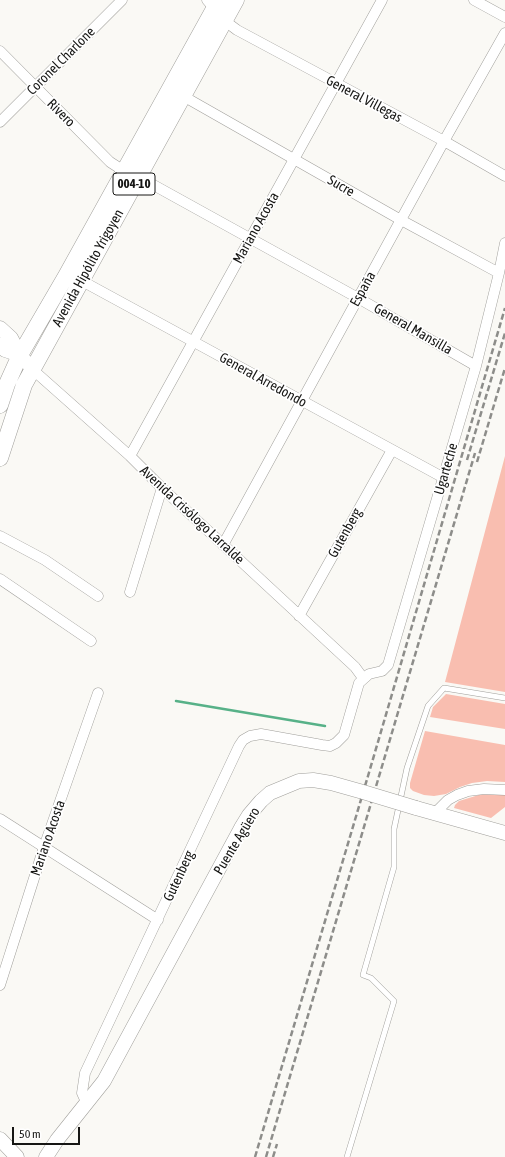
<!DOCTYPE html>
<meta charset="utf-8">
<style>
body{margin:0}
#map{position:relative;width:505px;height:1157px;overflow:hidden;background:#faf9f5;font-family:"Asap Condensed",sans-serif}
canvas{display:block}
.scale{position:absolute;left:12px;top:1127px;width:68px;height:18px;box-sizing:border-box;border:2px solid #161614;border-top:0;padding-left:5px;font-size:12px;line-height:14px;white-space:nowrap;color:#161614;-webkit-text-stroke:3px #fff;paint-order:stroke}
</style>
<div id="map">
<canvas width="505" height="1157"></canvas>
<div class="scale">50 m</div>
</div>
<script>
const g = document.querySelector('canvas').getContext('2d');
g.lineJoin = 'round';
function fill(path, color) { g.fillStyle = color; g.fill(path, 'evenodd'); }
const shape = rows => new Path2D(rows.map(r => 'M' + r).join(''));
function strokePath(path, color, width, dash) { g.strokeStyle = color; g.lineWidth = width; g.lineCap = dash ? 'butt' : 'round'; g.setLineDash(dash || []); g.stroke(path); }
function write(font, color, halo, rows, align = 'center') {
  g.font = font + ' "Asap Condensed",sans-serif'; g.lineWidth = 3.5; g.setLineDash([]); g.textBaseline = 'middle'; g.strokeStyle = halo; g.fillStyle = color; for (const [text, x, y, turn = 0] of rows) {
    g.save(); g.translate(x, y); g.rotate((+turn || 0) * Math.PI / 180); g.textAlign = isNaN(turn) ? turn : align; if (halo) g.strokeText(text, 0, 0); g.fillText(text, 0, 0); g.restore();
  }
}
fill(shape([
 [505,456,505,692,445,682],
 [446,694,505,704,505,729,430,717,433,707],
 [425,731,505,745,505,782,487,781,472,783,460,787,446,794,434,796,424,795,413,791,410,788,410,783],
 [482,794,505,795,505,807,491,818,454,808,455,805,459,801]
]), '#f9beb0');
strokePath(shape([
 [176,701,325,726]
]), '#57b188', 2.5);
const lane = shape([
 [347,1157,394,1001,371,978,363,975,394,867,394,829,407,768,428,706,444,688,505,698]
]);
const street = shape([
 [207,0,225,21,237,30,444,141,505,176],
 [474,0,505,17],
 [0,51,110,162,124,171],
 [183,96,401,220,499,273],
 [0,122,122,0],
 [139,177,358,298,476,366],
 [82,281,444,478],
 [32,369,130,456,162,488,355,667,363,678],
 [130,456,382,0],
 [0,536,45,560,98,596],
 [223,545,444,141,505,33],
 [0,579,91,641],
 [130,592,162,488],
 [299,616,392,450],
 [435,813,448,800,457,795,468,791,484,789,505,790],
 [0,819,158,920],
 [0,985,44,847,98,693],
 [87,1104,82,1093,85,1073,239,746,243,740,250,736,261,734,322,745,330,746,336,743,344,735,359,683,369,674,382,671,388,665,476,366,499,273,505,243]
]);
const secondary = shape([
 [0,328,11,338,20,355,27,363],
 [0,345,5,350,20,355],
 [416,808,505,833],
 [0,1139,17,1157],
 [46,1157,57,1140,104,1081,241,828,249,815,261,801,270,793,299,781,313,780,331,783,363,792]
]);
const primary = shape([
 [0,405,7,384,20,355,66,276,219,0],
 [0,458,24,385,236,0]
]);
strokePath(lane, '#a09f9b', 6);
strokePath(street, '#a09f9b', 11);
strokePath(secondary, '#a09f9b', 15);
strokePath(primary, '#a09f9b', 17);
strokePath(lane, '#fff', 5);
strokePath(street, '#fff', 10);
strokePath(secondary, '#fff', 14);
strokePath(primary, '#fff', 16);
strokePath(shape([
 [467,460,505,333],
 [477,462,505,368],
 [255,1157,368,776,505,308],
 [266,1157,475,453],
 [273,1157,277,1144]
]), '#8d8d8a', 2.5, [6, 3]);
const secondaryBridge = shape([
 [363,792,416,808]
]);
strokePath(secondaryBridge, '#a09f9b', 15, []);
strokePath(secondaryBridge, '#fff', 14);
for (const [x, y, w] of [
 [134,184,42]
]) { const box = new Path2D(); box.roundRect(x - w / 2, y - 11, w, 22, 3); g.fillStyle = '#fff'; g.fill(box); strokePath(box, '#161614', 1); }
write('bold 13px', '#161614', null, [
 ["004-10",134,184]
]);
write('14px', '#161614', '#fff', [
 ["Coronel Charlone",61,61,-45],
 ["General Villegas",364,99,28],
 ["Rivero",61,113,45],
 ["Sucre",341,186,30],
 ["Mariano Acosta",256,228,-61],
 ["Avenida Hipólito Yrigoyen",88,268,-61],
 ["España",363,289,-61],
 ["General Mansilla",413,329,30],
 ["General Arredondo",263,380,29],
 ["Ugarteche",446,469,-74],
 ["Avenida Crisólogo Larralde",192,515,43],
 ["Gutenberg",345,533,-61],
 ["Mariano Acosta",48,838,-71],
 ["Puente Agüero",237,841,-59],
 ["Gutenberg",179,876,-65]
]);
</script>
